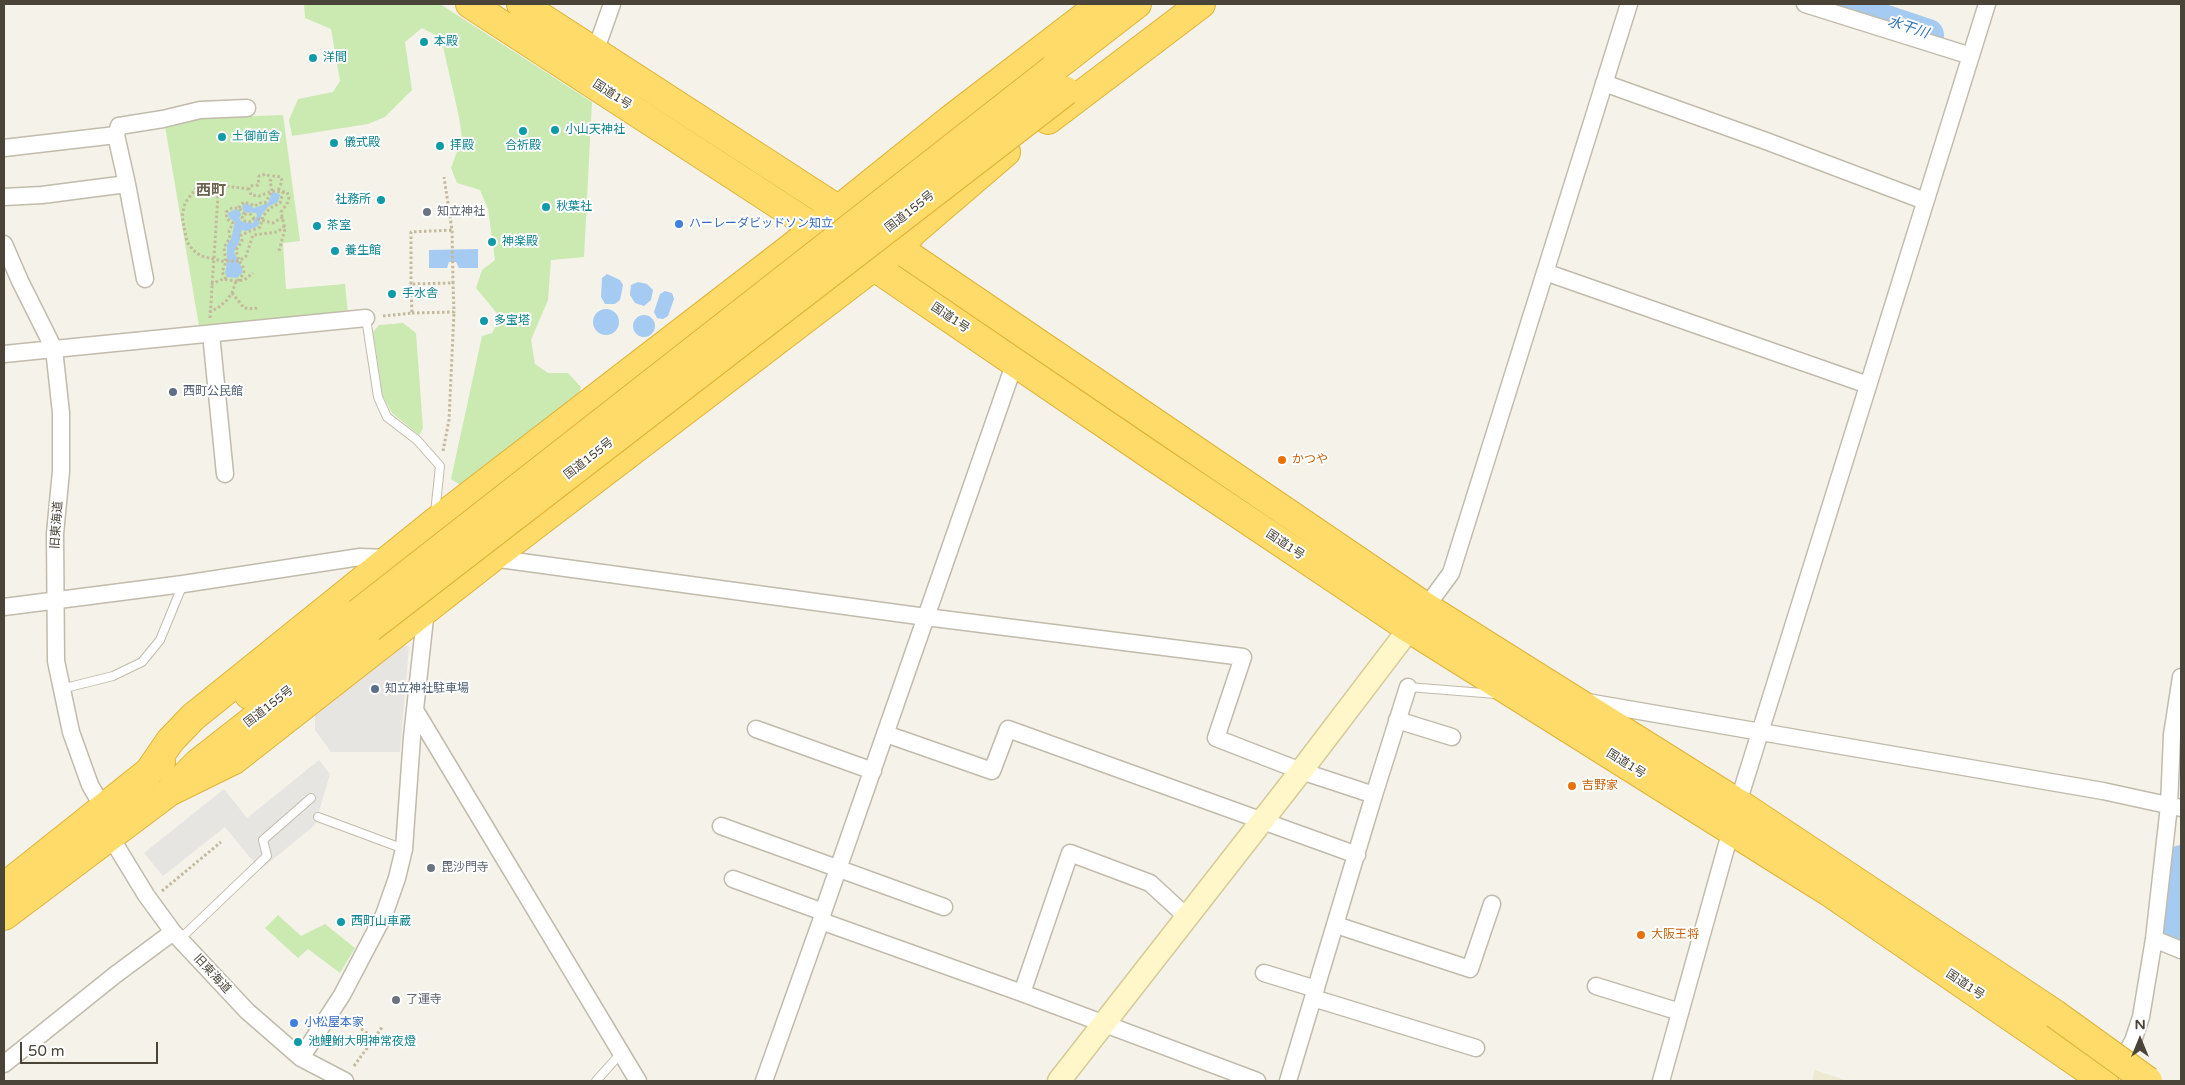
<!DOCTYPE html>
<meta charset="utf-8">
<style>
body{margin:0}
#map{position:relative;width:2185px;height:1085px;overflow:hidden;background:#f5f2e9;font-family:"Varela Round",sans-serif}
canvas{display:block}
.frame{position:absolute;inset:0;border:5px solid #494437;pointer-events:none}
.north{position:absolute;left:2115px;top:1015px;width:50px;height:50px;-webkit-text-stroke:4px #fff;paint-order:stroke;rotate:0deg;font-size:14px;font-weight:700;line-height:20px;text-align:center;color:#494437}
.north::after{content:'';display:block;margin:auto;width:18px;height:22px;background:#494437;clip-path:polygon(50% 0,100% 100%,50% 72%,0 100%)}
.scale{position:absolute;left:20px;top:1042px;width:138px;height:22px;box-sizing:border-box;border:2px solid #494437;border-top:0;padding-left:6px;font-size:15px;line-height:18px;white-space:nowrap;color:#494437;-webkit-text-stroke:4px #fff;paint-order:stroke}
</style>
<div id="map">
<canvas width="2185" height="1085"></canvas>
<div class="frame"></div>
<div class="north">N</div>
<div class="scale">50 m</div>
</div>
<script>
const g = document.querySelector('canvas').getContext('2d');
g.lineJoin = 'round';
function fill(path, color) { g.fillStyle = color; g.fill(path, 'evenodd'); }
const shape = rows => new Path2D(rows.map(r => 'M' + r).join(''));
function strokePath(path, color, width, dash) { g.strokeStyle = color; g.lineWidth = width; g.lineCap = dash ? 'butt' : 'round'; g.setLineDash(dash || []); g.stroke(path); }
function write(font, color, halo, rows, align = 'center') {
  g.font = font + ' "Varela Round","Noto Sans JP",sans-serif'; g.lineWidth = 4; g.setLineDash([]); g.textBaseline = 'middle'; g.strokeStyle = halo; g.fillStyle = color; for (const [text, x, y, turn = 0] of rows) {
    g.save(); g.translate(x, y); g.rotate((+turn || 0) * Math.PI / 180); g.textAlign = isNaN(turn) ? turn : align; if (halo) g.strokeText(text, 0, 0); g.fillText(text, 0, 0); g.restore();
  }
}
fill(shape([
 [1815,1070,1848,1081,1812,1081]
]), '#eee9d3');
fill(shape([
 [304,4,440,4,592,102,584,257,551,260,548,300,531,340,535,364,548,373,568,373,581,387,578,398,464,487,451,479,482,336,492,333,500,317,476,288,482,270,495,260,488,209,480,190,457,183,451,168,462,138,459,117,441,38,422,28,405,42,412,90,385,117,368,124,292,136,289,120,298,99,333,92,340,81,331,29,305,18],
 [283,115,300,241,283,243,286,289,345,284,348,314,199,326,165,126,202,118],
 [403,323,416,333,423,428,419,435,392,413,383,396,373,332,379,325],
 [278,915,301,936,325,924,355,948,340,973,308,949,298,958,265,928]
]), '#cbeab1');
fill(shape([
 [403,644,409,647,400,752,331,752,315,730,315,711],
 [319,760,330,774,315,825,260,870,225,827,163,876,144,853,224,789,247,818]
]), '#e6e5e1');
fill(shape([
 [272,192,280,194,278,202,269,206,262,214,258,226,247,231,242,230,240,234,240,240,234,252,242,268,242,273,237,278,227,277,225,273,227,264,227,245,231,239,235,222,229,218,228,213,236,209,240,211,241,215,239,218,242,222,253,223,257,216,256,213,244,212,242,208,243,204,247,203,254,208,268,203],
 [478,249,478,268,459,268,456,262,449,262,447,268,429,268,429,250],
 [607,274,620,280,623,285,620,300,615,304,605,304,601,297,602,278],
 [638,282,647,284,653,290,651,300,644,306,635,303,630,295,631,285],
 [665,291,672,293,674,299,668,316,663,319,657,318,654,312,660,294],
 '593 322a13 13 0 1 1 26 0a13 13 0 1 1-26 0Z',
 '633 326a11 11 0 1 1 22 0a11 11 0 1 1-22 0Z'
]), '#a5cbf2');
strokePath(shape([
 [1835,4,1928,35],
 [2181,861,2171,925,2181,928]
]), '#a5cbf2', 32);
const lane = shape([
 [366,318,378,397,387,417,417,440,440,466,435,513],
 [1408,687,1496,694],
 [61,689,113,676,142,662,160,640,183,584],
 [318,817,404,849],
 [180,939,267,856,263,840,311,798],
 [596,1081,621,1053]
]);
const street = shape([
 [1805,4,1971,56],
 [595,52,612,4],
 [1604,83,1766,141,1925,201],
 [116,135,127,184],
 [4,148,116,135,119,126,163,119,200,110,247,108],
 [4,197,42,195,127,184,145,279],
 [4,244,20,281,54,349,61,413,61,471,55,534,56,661,71,732,90,785,104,809],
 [1545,272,1868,385],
 [211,334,225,474],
 [4,354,366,318],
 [492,558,926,617,1243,657,1216,738,1301,771,1374,795,1288,1081],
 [4,607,183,584,360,557,390,558],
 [1426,607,1451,573,1629,4],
 [1587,702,2103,791,2181,808],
 [415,710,638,1081],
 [1397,720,1452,737],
 [756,729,873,771],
 [886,734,992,771,1008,729,1357,855],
 [1374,795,1408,687],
 [1738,803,1987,4],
 [721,826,944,907],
 [110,836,146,895,173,932,247,1011,301,1058,345,1081],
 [733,879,823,912],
 [821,921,1022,993,1257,1081],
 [1336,925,1470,969,1492,904],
 [2154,939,2181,950],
 [1264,973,1316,989],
 [1596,986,1680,1012],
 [1022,993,1070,853,1150,883,1187,917],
 [1313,998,1476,1048],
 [301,1058,342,995,384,915,397,878,404,849,412,737,426,609],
 [4,1064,115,975,173,932],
 [2117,1068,2133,1041,2141,1017,2154,939,2169,806,2172,735,2181,677],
 [764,1081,821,921,823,912,1015,362],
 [1661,1081,1731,830]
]);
const secondary = shape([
 [1059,1081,1301,771,1419,616]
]);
const highway = shape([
 [470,4,873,266,1149,454,1410,629,1829,892,2104,1081],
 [521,4,898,248,1426,607,1738,803,2055,1014],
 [1053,69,1137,4],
 [1048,120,1201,4],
 [249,695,358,613],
 [148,773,170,741,193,717,435,522,792,247,951,119,1101,4],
 [169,792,234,760,492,558,898,248,915,230,1006,152],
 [4,887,161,762],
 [4,916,169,792,198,763,370,628]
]);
strokePath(lane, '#c1bbab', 10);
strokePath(street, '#c1bbab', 19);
strokePath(secondary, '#d6cb98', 25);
strokePath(highway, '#e1b337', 30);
strokePath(shape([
 [249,189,200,183,185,203,182,216,187,242,193,250,201,256,222,261,239,261,246,256,253,235,277,232,283,228,285,224],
 [272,191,270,181,274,176,281,177,282,181,278,191],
 [270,192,259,196,251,195,249,189,250,186,258,185,259,176,266,174,271,177],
 [239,208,241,204,245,202,255,206,259,203,265,203,272,191,287,192,289,197,288,202,281,212,285,229,279,251],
 [254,218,251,222,245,221,242,218,244,214,250,214,254,218,273,223,283,217],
 [226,279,222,272,226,262,224,247,230,238,229,231,233,223,227,219,226,212,232,208,239,208,244,214],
 [238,281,244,273,243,267,239,261,236,250,242,241,241,235,260,227,263,216,270,208,280,203,283,192],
 [211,284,223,279,236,281,244,280,253,273],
 [411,284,411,232,452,230],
 [232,293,244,308,254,309,259,307],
 [209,312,218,308,227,300,232,293,236,281],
 [412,313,454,312,453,283],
 [383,316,412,313,411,284,453,283,452,230,444,177],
 [210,318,219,181],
 [443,451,449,420,454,312],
 [162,891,221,842],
 [353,1023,374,1038],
 [354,1066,383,1026]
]), '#c3b99c', 3, [2.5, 2.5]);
strokePath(lane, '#fff', 8);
strokePath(street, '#fff', 16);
strokePath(secondary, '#fff7c9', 22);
strokePath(highway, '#ffdb6a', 28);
const highwayBridge = shape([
 [358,613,1053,69],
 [370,628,1066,91],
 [2055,1014,2148,1081]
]);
strokePath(highwayBridge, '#e1b337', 30, []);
strokePath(highwayBridge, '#ffdb6a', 28);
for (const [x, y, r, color] of [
 [424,42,5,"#0f9aa8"],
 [313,58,5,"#0f9aa8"],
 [555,130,5,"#0f9aa8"],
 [523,131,5,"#0f9aa8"],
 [222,137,5,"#0f9aa8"],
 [334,143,5,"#0f9aa8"],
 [440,146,5,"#0f9aa8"],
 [381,200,5,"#0f9aa8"],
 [546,207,5,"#0f9aa8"],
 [427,212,5,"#6b7280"],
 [679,224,5,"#3f7fe0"],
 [317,226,5,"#0f9aa8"],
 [492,242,5,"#0f9aa8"],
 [335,251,5,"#0f9aa8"],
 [392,294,5,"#0f9aa8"],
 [484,321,5,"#0f9aa8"],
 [173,392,5,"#5c6f8a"],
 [1282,460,5,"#e8710a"],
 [375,689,5,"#5c6f8a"],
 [1572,786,5,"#e8710a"],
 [431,868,5,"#6b7280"],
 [341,922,5,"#0f9aa8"],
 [1641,935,5,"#e8710a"],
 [396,1000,5,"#6b7280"],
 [294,1023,5,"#3f7fe0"],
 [298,1042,5,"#0f9aa8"]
]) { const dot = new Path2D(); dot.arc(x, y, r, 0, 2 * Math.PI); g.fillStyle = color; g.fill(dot); strokePath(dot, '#fff', 2); }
write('12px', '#0d838f', '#fff', [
 ["本殿",434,42],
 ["洋間",323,58],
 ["小山天神社",565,130],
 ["土御前舎",232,137],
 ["儀式殿",344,143],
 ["拝殿",450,146],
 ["合祈殿",523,146,"center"],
 ["社務所",371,200,"right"],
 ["秋葉社",556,207],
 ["茶室",327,226],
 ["神楽殿",502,242],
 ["養生館",345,251],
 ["手水舎",402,294],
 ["多宝塔",494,321],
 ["西町山車蔵",351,922],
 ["池鯉鮒大明神常夜燈",308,1042]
], 'left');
write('12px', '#494437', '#fff', [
 ["国道1号",612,95,33],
 ["国道155号",910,212,-38],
 ["国道1号",950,318,34],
 ["国道155号",589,459,-38],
 ["旧東海道",57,525,-86],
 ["国道1号",1285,545,34],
 ["国道155号",269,707,-38],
 ["国道1号",1626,764,32],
 ["旧東海道",212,974,47],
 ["国道1号",1965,985,34]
]);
write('12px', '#5b616d', '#fff', [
 ["知立神社",437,212],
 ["毘沙門寺",441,868],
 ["了運寺",406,1000]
], 'left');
write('12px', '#366cbe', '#fff', [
 ["ハーレーダビッドソン知立",689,224],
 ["小松屋本家",304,1023]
], 'left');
write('12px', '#4e5e75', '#fff', [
 ["西町公民館",183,392],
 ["知立神社駐車場",385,689]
], 'left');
write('12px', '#c56008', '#fff', [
 ["かつや",1292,460],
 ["吉野家",1582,786],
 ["大阪王将",1651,935]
], 'left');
write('italic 14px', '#2d70b9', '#fff', [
 ["水干川",1908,28,18]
]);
write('bold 15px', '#6c634e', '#fff', [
 ["西町",211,191]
]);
</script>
